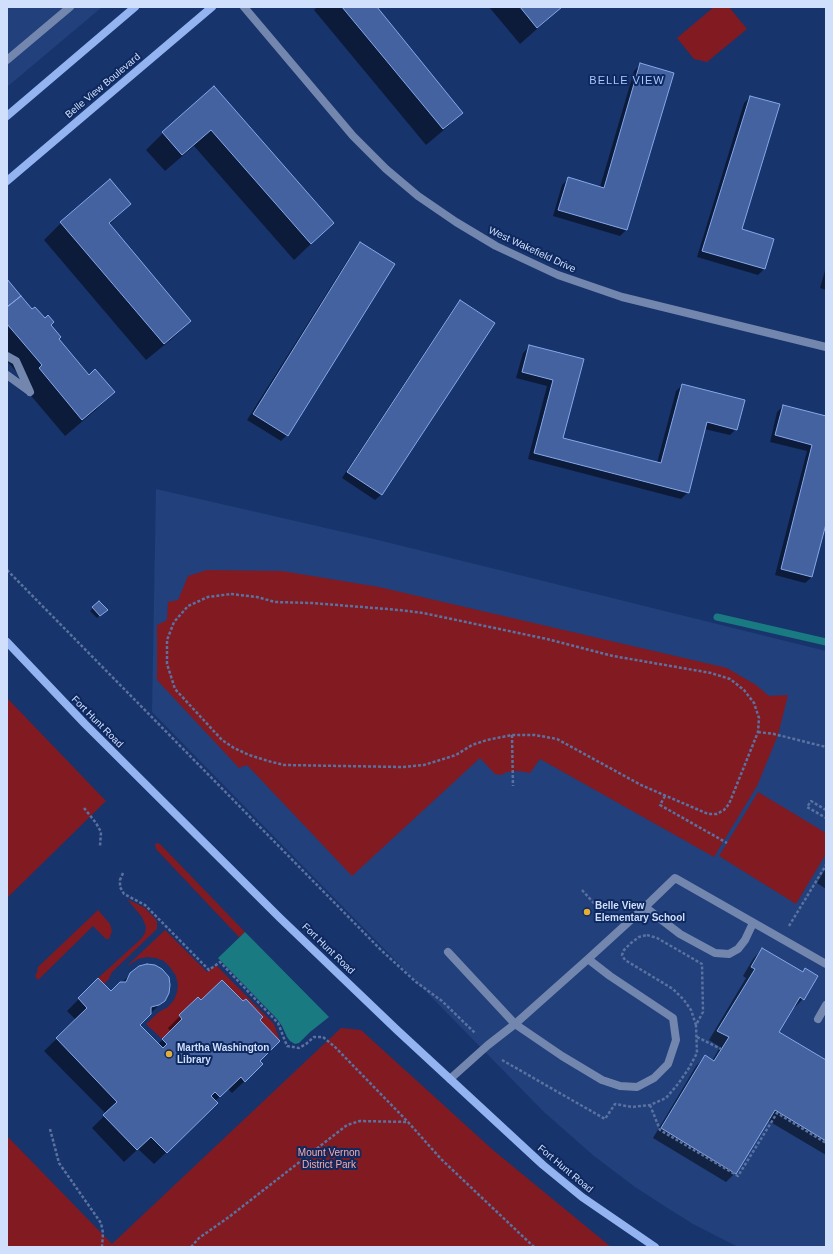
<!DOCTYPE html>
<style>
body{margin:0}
#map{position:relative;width:833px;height:1254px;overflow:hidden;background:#18346c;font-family:Arial,sans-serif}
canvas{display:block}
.frame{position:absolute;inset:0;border:8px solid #d0dffb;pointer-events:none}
</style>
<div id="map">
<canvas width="833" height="1254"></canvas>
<div class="frame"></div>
</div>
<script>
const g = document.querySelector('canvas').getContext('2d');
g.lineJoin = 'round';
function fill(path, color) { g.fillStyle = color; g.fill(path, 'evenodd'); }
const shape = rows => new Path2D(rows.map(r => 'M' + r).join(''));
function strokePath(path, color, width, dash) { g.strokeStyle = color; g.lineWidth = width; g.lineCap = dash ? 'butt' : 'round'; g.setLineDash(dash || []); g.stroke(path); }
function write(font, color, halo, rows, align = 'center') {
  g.font = font + ' Arial,sans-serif'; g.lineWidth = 4; g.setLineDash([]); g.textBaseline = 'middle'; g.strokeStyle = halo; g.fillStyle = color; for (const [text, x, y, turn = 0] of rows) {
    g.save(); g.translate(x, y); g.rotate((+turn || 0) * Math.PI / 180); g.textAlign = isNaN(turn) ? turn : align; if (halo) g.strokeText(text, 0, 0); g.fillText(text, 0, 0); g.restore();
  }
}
fill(shape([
 [7,7,102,7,7,87],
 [156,489,378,540,826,651,826,1247,738,1247,693,1224,666,1207,635,1187,594,1156,544,1112,152,712]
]), '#21407c');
fill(shape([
 [714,7,729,7,747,29,707,62,694,59,677,38],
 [207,570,282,571,379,587,727,668,756,685,769,696,788,695,778,735,757,786,714,857,540,759,530,773,519,771,507,772,501,775,495,774,480,758,352,876,247,765,239,768,157,680,157,625,167,620,168,602,178,600,188,576],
 [7,698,106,801,7,898],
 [758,792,826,833,826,854,796,904,719,856],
 [157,843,160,844,245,932,239,937,156,849,155,844],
 [127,899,145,908,157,921,157,929,112,972,108,980,104,984,98,978,141,939,145,933,146,927,142,917],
 [98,910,110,924,112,931,109,939,106,939,93,926,38,980,35,976,37,973,38,967],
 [165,930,207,972,216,965,274,1024,280,1041,222,980,162,1039,146,1024,159,1012,168,1007,174,1000,177,992,178,985,176,976,170,967,164,961,156,958,147,957,138,959,129,965,128,965],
 [341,1028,361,1030,493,1150,611,1247,7,1247,7,1136,112,1244]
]), '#821a22');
fill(shape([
 [245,932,329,1017,310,1032,299,1043,295,1044,290,1041,287,1037,282,1026,277,1019,218,958]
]), '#1a7a81');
fill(shape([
 [317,7,375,7,462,113,445,129,426,145,314,10],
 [489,7,561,7,546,21,520,44],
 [641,64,673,74,626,230,620,236,553,216,562,185,569,178,600,187,634,71],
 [214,88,333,223,294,260,194,146,165,171,146,150,163,133],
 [750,97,741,230,773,240,764,269,758,275,697,257,744,103],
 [130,204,109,225,190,321,173,338,146,360,44,240,61,223],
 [360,244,287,435,281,441,247,420,354,250],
 [826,267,826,290,820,288],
 [7,280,32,310,50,325,58,339,89,376,114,392,97,409,65,436,22,385,25,382,7,361],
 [460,301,382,494,375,500,342,478,454,308],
 [529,347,582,360,562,438,657,463,676,391,682,385,736,429,730,435,704,429,688,492,681,499,528,459,547,386,516,378,523,353],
 [783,406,826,417,826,520,812,577,805,583,775,575,807,451,770,442,777,412],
 [99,602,106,610,97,618,90,611],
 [826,868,826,889,817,883],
 [762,949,803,999,794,1008,793,1008,778,1033,826,1062,826,1155,767,1120,735,1173,726,1182,653,1138,696,1066,705,1057,712,1061,720,1047,709,1040,746,978,743,976,753,959],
 [131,974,164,1000,139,1025,158,1044,171,1032,168,1028,198,998,201,1001,259,1020,258,1061,250,1076,232,1093,228,1089,215,1101,205,1115,154,1164,138,1149,124,1162,92,1128,106,1114,44,1051,76,1020,67,1011,98,980,111,992]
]), '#0007');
strokePath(shape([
 [717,617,826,642]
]), '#1a7a81', 7);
const building = shape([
 [342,7,377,7,463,113,443,129,342,7],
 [520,7,562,7,537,28,520,7],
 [640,63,674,73,627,230,558,210,568,177,604,188,640,63],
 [214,86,334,223,311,244,211,130,182,155,162,132,214,86],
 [750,96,780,104,742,229,774,239,765,269,702,251,750,96],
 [110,179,131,204,109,223,191,321,164,344,60,222,110,179],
 [360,242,395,264,288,436,253,414,360,242],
 [7,279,21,296,7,307,7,279],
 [21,296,32,309,35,307,45,318,48,315,54,322,51,325,61,337,59,339,89,375,95,369,115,392,82,420,39,368,42,365,7,324,7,307,21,296],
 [460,300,495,323,382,495,347,472,460,300],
 [529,345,584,359,563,438,661,463,682,384,745,400,737,430,707,422,689,493,534,453,553,380,522,372,529,345],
 [783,405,826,416,826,524,812,577,781,569,812,445,775,435,783,405],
 [99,601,108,610,100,616,92,607,99,601],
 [762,948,803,972,805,968,818,976,804,1000,800,997,779,1032,826,1060,826,1141,775,1110,736,1174,661,1128,705,1055,714,1061,729,1037,717,1031,755,969,751,967,762,948],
 [147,964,155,965,162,969,169,977,170,985,169,993,165,1001,159,1005,151,1007,151,1014,140,1025,163,1048,167,1044,162,1039,182,1019,179,1015,198,997,201,1000,222,980,243,1001,246,999,263,1017,260,1020,280,1041,260,1061,263,1064,245,1082,241,1077,220,1097,215,1092,211,1096,218,1103,167,1153,151,1137,137,1150,103,1115,117,1102,56,1038,87,1008,78,998,98,978,111,991,120,982,126,982,130,973,139,966,147,964]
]);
fill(building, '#43629f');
strokePath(building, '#85a8ea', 1);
strokePath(shape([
 [7,570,381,950,416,982,442,1001,475,1033],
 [231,594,257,597,275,602,312,603,399,610,423,613,547,639,613,656,711,673,730,679,744,690,754,703,759,718,758,732,729,804,724,810,717,814,708,814,641,785,557,739,535,735,512,735,487,740,472,745,456,755,424,765,402,767,284,765,268,761,249,755,234,748,222,740,175,689,167,664,167,640,174,622,188,606,208,597,231,594],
 [758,732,774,734,826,747],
 [512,735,513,786],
 [665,796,660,805,727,843],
 [84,808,96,823,101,832,100,846],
 [826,810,811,801,807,807,826,818],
 [123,873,120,880,120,887,124,894,145,905,209,970,220,962,278,1023,287,1046,299,1048,306,1044,314,1037,323,1037,335,1047,408,1122,441,1159,534,1247],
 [582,890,609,920],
 [789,926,826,865],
 [647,935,657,938,702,964,703,1012,696,1025,691,1010,684,1000,673,989,625,960,622,955,624,950,631,943,639,937,647,935],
 [697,1037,721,1049],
 [502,1060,605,1119,615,1104,632,1107,650,1105,666,1098,678,1084,689,1068,697,1053,696,1025],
 [650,1105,660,1130,738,1176,777,1113,826,1143],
 [50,1129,59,1163,101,1223,103,1233,102,1247],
 [191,1247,199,1238,229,1217,347,1125,360,1121,407,1122]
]), '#5b72a0', 2.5, [3, 2]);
strokePath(shape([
 [7,60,70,7],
 [7,356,16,361,30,392],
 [7,375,29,391],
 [645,907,680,934,715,953,729,954,738,949,745,940,753,923],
 [448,952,515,1024,562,1056,602,1080,620,1086,637,1087,654,1078,668,1064,676,1040,673,1018,610,976,588,959],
 [818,1019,826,1005],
 [450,1079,488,1045,515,1024,588,959,645,907,675,878,826,964]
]), '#7387ae', 8);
strokePath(shape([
 [244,7,353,136,386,169,418,196,456,222,496,246,558,275,622,297,826,347]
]), '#7387ae', 8);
strokePath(shape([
 [7,116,135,7],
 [7,181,212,7],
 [7,642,85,724,280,918,397,1030,543,1165,582,1197,655,1247]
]), '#94b4f1', 8);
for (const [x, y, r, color] of [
 [587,912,4,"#e4ad35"],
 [169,1054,4,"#e4ad35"]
]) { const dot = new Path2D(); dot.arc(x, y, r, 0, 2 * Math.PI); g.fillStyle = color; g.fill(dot); strokePath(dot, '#0e2960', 1.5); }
write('10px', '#d0dffb', '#0e2960', [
 ["Belle View Boulevard",103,86,-40],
 ["West Wakefield Drive",532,250,25],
 ["Fort Hunt Road",97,722,45],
 ["Fort Hunt Road",328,949,44],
 ["Fort Hunt Road",565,1169,40]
]);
write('bold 10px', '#d0dffb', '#0e2960', [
 ["Belle View",595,906],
 ["Elementary School",595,918],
 ["Martha Washington",177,1048],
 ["Library",177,1060]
], 'left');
write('10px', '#fea9a5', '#0e2960', [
 ["Mount Vernon",329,1153],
 ["District Park",329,1165]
]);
g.letterSpacing = '1px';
write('11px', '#aac8fe', '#0e2960', [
 ["BELLE VIEW",627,81]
]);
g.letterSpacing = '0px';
</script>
